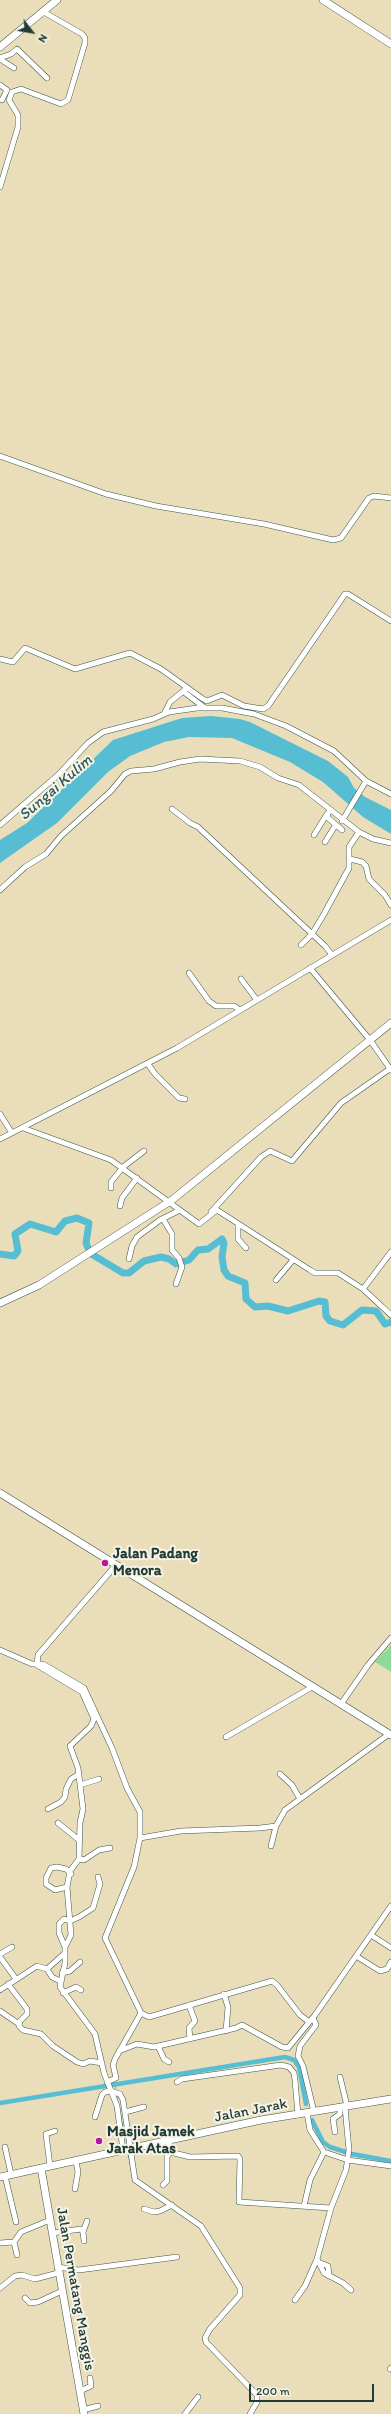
<!DOCTYPE html>
<style>
body{margin:0}
#map{position:relative;width:391px;height:2414px;overflow:hidden;background:#e9deb9;font-family:Itim,sans-serif}
canvas{display:block}
.north{position:absolute;left:12px;top:12px;width:40px;height:40px;-webkit-text-stroke:3px #f7f3e8;paint-order:stroke;rotate:121deg;font-size:11px;font-weight:700;line-height:16px;text-align:center;color:#1f3d34}
.north::after{content:'';display:block;margin:auto;width:14px;height:18px;background:#1f3d34;clip-path:polygon(50% 0,100% 100%,50% 72%,0 100%)}
.scale{position:absolute;left:249px;top:2384px;width:125px;height:18px;box-sizing:border-box;border:2px solid #1f3d34;border-top:0;padding-left:5px;font-size:12px;line-height:14px;white-space:nowrap;color:#1f3d34;-webkit-text-stroke:3px #f7f3e8;paint-order:stroke}
</style>
<div id="map">
<canvas width="391" height="2414"></canvas>
<div class="north">N</div>
<div class="scale">200 m</div>
</div>
<script>
const g = document.querySelector('canvas').getContext('2d');
g.lineJoin = 'round';
function fill(path, color) { g.fillStyle = color; g.fill(path, 'evenodd'); }
const shape = rows => new Path2D(rows.map(r => 'M' + r).join(''));
function strokePath(path, color, width, dash) { g.strokeStyle = color; g.lineWidth = width; g.lineCap = dash ? 'butt' : 'round'; g.setLineDash(dash || []); g.stroke(path); }
function write(font, color, halo, rows, align = 'center') {
  g.font = font + ' Itim,sans-serif'; g.lineWidth = 4; g.setLineDash([]); g.textBaseline = 'middle'; g.strokeStyle = halo; g.fillStyle = color; for (const [text, x, y, turn = 0] of rows) {
    g.save(); g.translate(x, y); g.rotate((+turn || 0) * Math.PI / 180); g.textAlign = isNaN(turn) ? turn : align; if (halo) g.strokeText(text, 0, 0); g.fillText(text, 0, 0); g.restore();
  }
}
fill(shape([
 [391,1645,391,1672,375,1662]
]), '#8edb98');
fill(shape([
 [211,716,240,719,250,722,328,761,348,777,354,788,365,797,391,810,391,834,363,817,323,782,290,762,232,738,189,737,164,742,130,756,108,772,57,823,0,863,0,840,27,823,113,740,182,718]
]), '#56bdd3');
strokePath(shape([
 [114,2084,116,2089],
 [117,2095,118,2103],
 [121,2118,125,2139],
 [128,2153,133,2180]
]), '#56bdd3', 1);
strokePath(shape([
 [0,2103,285,2057,294,2060,299,2067,306,2104],
 [312,2120,323,2142,330,2147,352,2154,391,2161]
]), '#56bdd3', 4.5);
strokePath(shape([
 [0,1254,14,1256,18,1251,15,1234,30,1224,56,1232,65,1221,77,1218,89,1223,86,1243,89,1250],
 [93,1255,123,1273,129,1273,144,1261,161,1257,169,1259,176,1264,189,1260,198,1250,208,1249,222,1239,224,1243,222,1257,224,1270,228,1276,245,1283,246,1299,255,1307,268,1306,288,1311,319,1301,325,1302,326,1316,330,1321,343,1325,362,1310,376,1311,385,1324,391,1322]
]), '#56bdd3', 7);
const street = shape([
 [0,58,11,54,17,49,47,78],
 [0,59,14,68],
 [0,85,7,90,2,100],
 [0,187,18,127,18,115,9,100,12,92,21,89,61,104,68,100,85,43,85,38,82,34,42,11],
 [0,456,106,494,156,506,264,524,333,540,341,538,369,498,374,496,391,498],
 [0,659,13,662,25,648,75,669,130,653,161,669,203,699,207,701,222,695,244,706,263,709,268,706,345,594,348,594,391,621],
 [184,692,205,708],
 [164,714,170,702,187,688],
 [172,809,190,823,198,827,325,946,332,955],
 [329,811,327,817,342,830],
 [342,821,366,781],
 [0,825,58,775,88,743,103,732,153,719,169,712,197,708,222,708,254,714,286,726,334,751,366,781,391,794],
 [314,835,327,814],
 [325,842,335,826],
 [350,859,362,862,366,866,369,879,385,895,391,905],
 [0,890,25,867,46,854,61,836,111,791,125,774,131,771,154,769,180,762,200,759,240,761,260,767,278,778,299,785,359,832,373,839,391,843],
 [301,945,312,934,324,914,349,868,349,847,359,832],
 [310,968,370,1040,391,1070],
 [189,973,209,1001,216,1006,234,1006,240,1010],
 [241,979,257,1000],
 [148,1064,155,1074,179,1098,185,1099],
 [0,1114,12,1133],
 [23,1128,111,1160,199,1224,217,1210,310,1270,315,1273,338,1273,363,1289,391,1315],
 [0,1139,177,1048,391,920],
 [111,1188,111,1182,123,1167,144,1151],
 [120,1206,122,1198,137,1178],
 [211,1212,261,1157,270,1151,292,1161,341,1103,391,1068],
 [163,1219,172,1234,172,1250,179,1258,182,1267,176,1284],
 [238,1224,238,1239,246,1248],
 [129,1259,132,1246,137,1237,160,1220,180,1210],
 [276,1280,293,1260],
 [363,1289,391,1252],
 [116,1565,38,1655,37,1665,82,1692,94,1719,91,1726,70,1746,78,1768,83,1809,80,1823,79,1859,70,1871,67,1887,71,1935,65,1947,65,1963,60,1987,95,2034,104,2073,117,2106,123,2150],
 [0,1650,32,1664,43,1664,84,1688,112,1748,127,1788,140,1812,140,1838,134,1867,105,1938,141,2013,149,2017,272,1981,277,1985,300,2015,308,2021],
 [341,1704,368,1665,391,1638],
 [226,1737,312,1687],
 [280,1774,292,1785,300,1799],
 [80,1785,99,1779],
 [48,1809,61,1802,65,1797,66,1789,71,1779,79,1774],
 [58,1823,79,1840],
 [140,1838,181,1831,260,1828,276,1826,285,1810,389,1734],
 [271,1846,276,1826],
 [79,1859,84,1860,99,1850,110,1848],
 [67,1887,55,1890,46,1884,46,1878,51,1868,57,1867,66,1869,71,1874],
 [371,1935,391,1948],
 [65,1947,59,1933,59,1924,64,1919,70,1921,79,1917,93,1908,100,1884,98,1877],
 [0,1954,12,1947],
 [356,1956,380,1971,387,1969,391,1962],
 [0,1957,16,1979],
 [47,1969,52,1977,60,1981],
 [62,1973,70,1971,80,1962],
 [8,1984,27,2009,27,2014,20,2021,19,2026,23,2030,41,2034,53,2046,77,2062,83,2064,90,2061,102,2063],
 [0,1990,37,1966,47,1969,65,1953],
 [63,1993,76,1987,81,1990],
 [224,1994,228,2007,226,2031],
 [189,2005,195,2021,189,2028,190,2039],
 [0,2011,19,2024],
 [313,2018,316,2025,300,2046,298,2056,303,2066,314,2112],
 [158,2046,164,2059,169,2062],
 [119,2051,137,2044,154,2047,236,2028,242,2025,282,2047,288,2048,315,2015,391,1906],
 [340,2077,347,2106],
 [107,2082,116,2078,113,2065,115,2059,141,2013],
 [177,2082,182,2079,260,2068,281,2065,289,2067,294,2073,295,2080,298,2115],
 [125,2112,144,2107],
 [307,2113,310,2130,324,2152,348,2160,391,2166],
 [95,2117,102,2095,105,2092,110,2091,120,2094,123,2100,135,2180,201,2226,240,2288,240,2295,210,2329,205,2338,206,2342,257,2395,257,2402,250,2414],
 [335,2132,333,2119,340,2114,340,2108],
 [5,2147,11,2174],
 [170,2152,190,2157,238,2156,240,2159,239,2202,331,2208],
 [50,2166,46,2134,55,2131],
 [5,2176,16,2222],
 [163,2185,167,2181,167,2157,170,2152,169,2140],
 [75,2189,78,2172,76,2161],
 [304,2206,310,2180,324,2152],
 [144,2209,154,2212,160,2211,172,2205],
 [83,2232,87,2221],
 [52,2233,81,2229,83,2232,84,2241],
 [14,2242,17,2255],
 [0,2243,14,2242,21,2232,50,2220],
 [317,2259,324,2273,343,2283,351,2290],
 [318,2262,328,2266,329,2276],
 [57,2267,79,2270,177,2257],
 [0,2288,15,2276,22,2275,35,2279,58,2273],
 [25,2298,30,2303,38,2302,62,2291],
 [295,2300,305,2286,317,2259,331,2208,346,2170,349,2150,345,2107],
 [390,2369,391,2368],
 [80,2391,91,2386,90,2378],
 [83,2410,98,2406],
 [185,2414,198,2397]
]);
const secondary = shape([
 [323,0,391,44],
 [0,47,57,0],
 [0,1303,39,1285,172,1200,391,1023],
 [0,1493,391,1735],
 [41,2168,84,2414],
 [0,2177,261,2120,391,2099]
]);
strokePath(street, '#3d5548', 6);
strokePath(secondary, '#3d5548', 8);
strokePath(street, '#fff', 5);
strokePath(secondary, '#fff', 7);
for (const [x, y, r, color] of [
 [105,1563,4,"#b5179e"],
 [99,2141,4,"#b5179e"]
]) { const dot = new Path2D(); dot.arc(x, y, r, 0, 2 * Math.PI); g.fillStyle = color; g.fill(dot); strokePath(dot, '#f7f3e8', 1.5); }
write('bold 15px', '#1f3d34', '#f7f3e8', [
 ["Jalan Padang",113,1554],
 ["Menora",113,1571],
 ["Masjid Jamek",107,2132],
 ["Jarak Atas",107,2149]
], 'left');
write('15px', '#1f3d34', '#f7f3e8', [
 ["Jalan Jarak",251,2111,-11],
 ["Jalan Permatang Manggis",75,2289,80]
]);
write('italic 16px', '#2d5d5c', '#f7f3e8', [
 ["Sungai Kulim",56,788,-41]
]);
</script>
